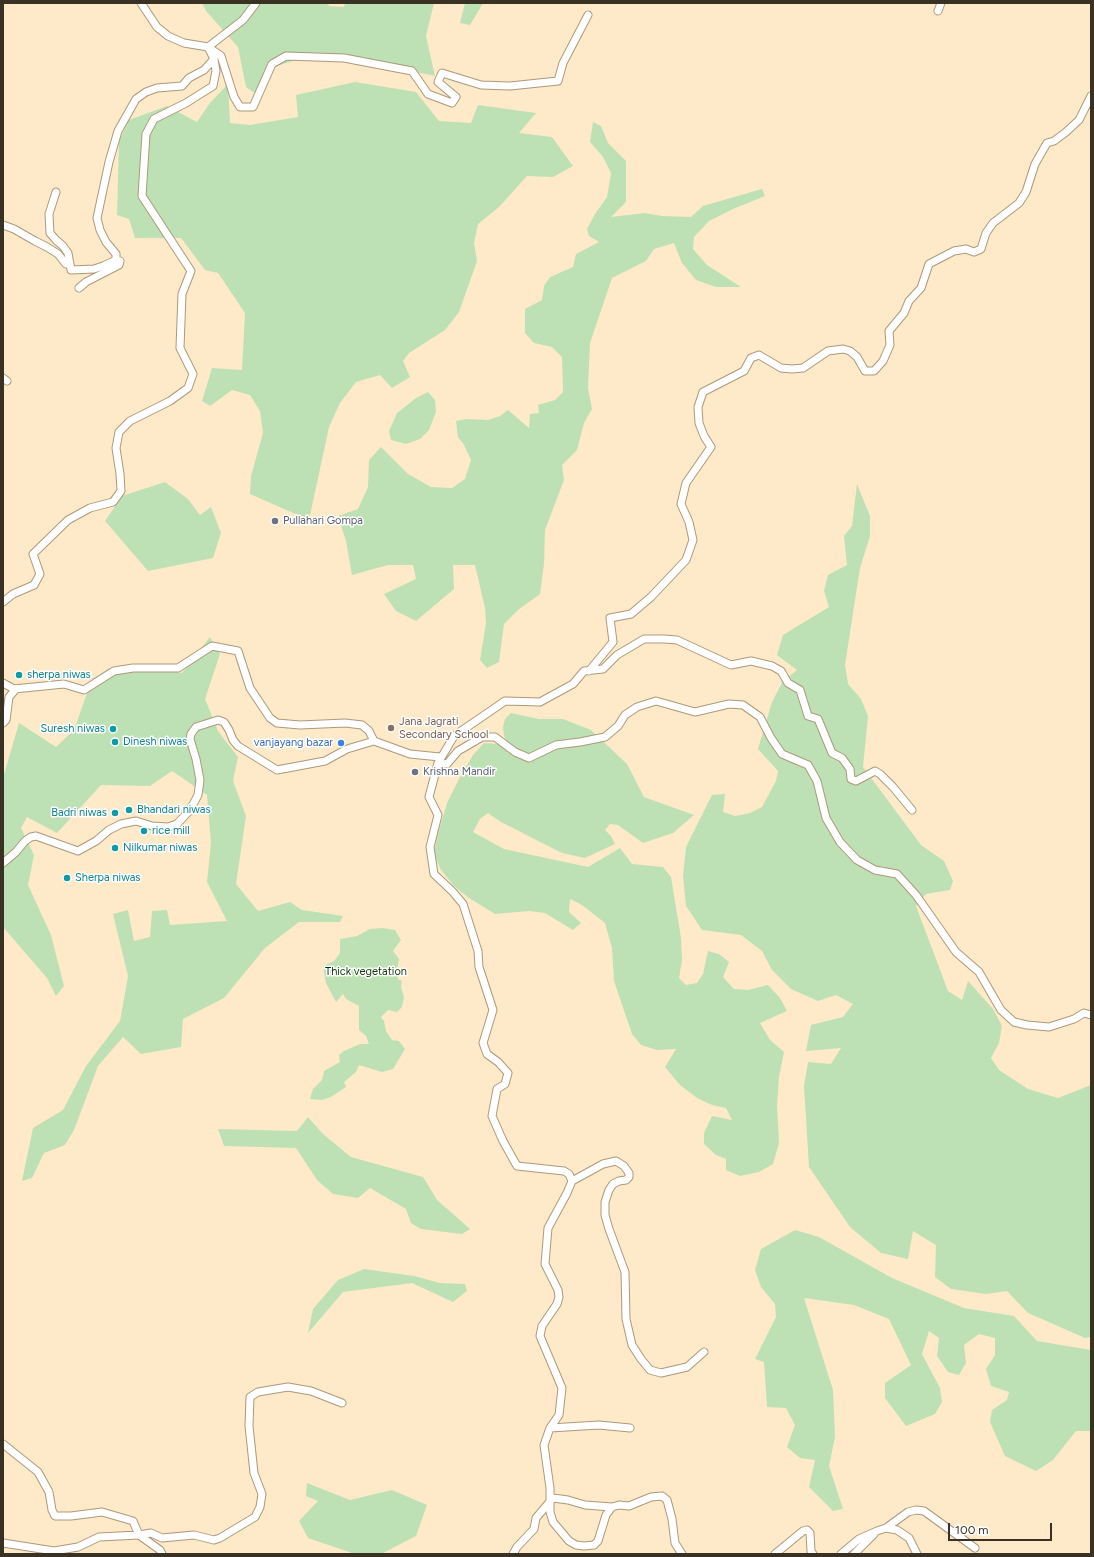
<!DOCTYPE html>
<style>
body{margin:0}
#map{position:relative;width:1094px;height:1557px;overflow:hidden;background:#feeac8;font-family:Figtree,sans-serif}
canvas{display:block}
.frame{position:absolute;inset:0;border:4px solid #393224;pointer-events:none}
.scale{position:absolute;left:948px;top:1523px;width:104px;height:18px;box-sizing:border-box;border:2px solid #393224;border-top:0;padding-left:5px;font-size:12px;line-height:14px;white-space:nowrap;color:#393224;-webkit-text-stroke:3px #fff;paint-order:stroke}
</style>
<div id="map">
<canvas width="1094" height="1557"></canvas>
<div class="frame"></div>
<div class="scale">100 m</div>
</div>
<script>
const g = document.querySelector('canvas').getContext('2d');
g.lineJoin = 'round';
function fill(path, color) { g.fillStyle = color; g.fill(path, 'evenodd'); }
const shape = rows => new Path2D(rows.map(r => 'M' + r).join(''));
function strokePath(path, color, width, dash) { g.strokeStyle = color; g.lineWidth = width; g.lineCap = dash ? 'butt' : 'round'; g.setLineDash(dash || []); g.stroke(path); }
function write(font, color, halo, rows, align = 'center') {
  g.font = font + ' Figtree,sans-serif'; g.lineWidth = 3; g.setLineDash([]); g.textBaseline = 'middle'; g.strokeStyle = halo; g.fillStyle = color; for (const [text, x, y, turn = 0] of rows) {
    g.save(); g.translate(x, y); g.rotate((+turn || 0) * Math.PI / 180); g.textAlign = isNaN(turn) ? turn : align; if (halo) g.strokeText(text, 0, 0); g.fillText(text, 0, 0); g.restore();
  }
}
fill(shape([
 [202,3,328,3,329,6,344,7,345,3,434,3,426,36,435,76,355,59,303,58,273,67,256,94,246,87,238,47,206,11],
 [465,3,483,3,470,25,460,23],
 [355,82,416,92,439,121,471,123,478,105,536,113,519,133,552,137,573,166,553,177,527,176,499,207,478,224,474,243,477,261,459,312,445,330,409,353,403,361,410,377,392,388,380,375,356,382,340,403,329,427,309,520,250,494,251,476,263,433,260,411,250,395,232,390,210,406,202,401,212,368,242,370,245,313,218,273,205,270,181,238,135,238,129,219,117,215,119,141,129,120,167,106,197,122,210,103,228,84,230,123,250,125,298,117,296,95],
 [593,122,601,126,608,143,626,161,626,202,611,217,645,213,662,216,691,217,703,206,762,189,765,196,733,209,709,221,694,237,693,249,707,265,741,287,716,287,696,280,682,263,674,243,654,249,646,261,612,278,590,343,588,388,592,409,584,423,577,450,562,465,564,480,545,530,544,563,540,594,518,610,504,624,499,662,487,668,480,660,486,623,485,608,475,565,453,565,454,589,416,621,396,611,384,594,416,579,413,565,388,565,352,575,346,541,338,516,358,509,368,487,369,460,381,447,408,474,431,487,452,488,465,479,471,460,464,445,458,437,456,421,466,419,488,420,500,416,508,410,529,428,530,414,539,413,538,405,555,400,563,392,562,357,552,347,534,343,525,333,525,309,542,300,544,286,550,277,573,267,576,254,599,242,589,236,587,229,595,214,607,197,611,173,603,157,590,142],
 [428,392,435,400,436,412,429,430,420,439,406,444,391,440,389,431,397,413,416,398],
 [165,482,188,499,200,515,211,507,221,533,213,558,148,571,105,521,122,496],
 [857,484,870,516,870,536,860,568,845,665,848,684,861,699,868,716,863,767,921,845,944,861,953,881,950,890,926,894,916,906,948,991,962,1000,968,981,993,1009,1002,1026,999,1043,991,1058,999,1070,1028,1089,1058,1098,1091,1085,1091,1337,1085,1338,1028,1313,1007,1291,986,1294,951,1289,935,1277,936,1245,913,1231,908,1259,881,1253,850,1227,809,1167,804,1086,808,1062,831,1064,841,1048,806,1051,811,1025,843,1017,853,1004,836,995,818,1001,791,989,772,970,762,951,741,935,702,930,686,906,683,876,686,847,712,795,725,794,723,812,735,816,750,813,762,807,776,781,778,771,758,749,772,702,783,681,797,670,777,655,783,635,829,607,824,591,828,575,847,565,844,536,852,526],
 [210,637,220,654,205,699,218,731,238,757,233,781,246,816,236,884,258,911,290,902,302,910,343,916,340,922,299,922,265,948,224,998,183,1019,181,1047,141,1054,123,1037,98,1066,74,1130,65,1145,44,1153,32,1178,22,1181,33,1128,63,1110,86,1066,120,1021,128,976,113,914,128,910,134,941,150,937,152,911,167,910,170,925,227,921,207,882,211,843,207,795,172,771,150,786,101,785,57,833,27,817,21,828,34,855,28,885,51,935,64,986,56,996,47,978,3,927,3,778,19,723,56,747,74,730,92,679,109,668,145,664,182,673],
 [511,713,539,719,563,719,591,730,627,764,644,797,694,815,673,833,643,843,618,825,610,824,605,830,611,836,615,844,585,858,562,853,501,822,488,813,480,819,473,832,504,849,588,867,620,848,632,864,663,867,671,877,681,938,682,960,679,978,686,985,697,983,703,974,708,951,719,954,729,962,723,977,734,989,748,990,768,985,780,998,787,1011,760,1023,770,1040,784,1052,779,1077,777,1106,779,1143,773,1164,759,1172,740,1176,726,1170,726,1159,716,1155,704,1144,704,1133,712,1116,732,1120,726,1108,712,1105,697,1098,680,1085,665,1067,676,1049,657,1050,641,1045,632,1034,614,981,612,948,605,923,582,905,570,899,569,912,581,923,573,930,545,913,529,911,495,914,469,898,454,886,441,870,434,854,437,837,447,803,461,775,473,755,484,743,498,744,509,752,510,748,504,736,503,727,505,719],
 [382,928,395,930,401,940,393,951,399,959,397,970,398,979,402,981,401,987,404,997,402,1007,397,1012,388,1010,381,1017,384,1021,386,1031,392,1040,399,1041,405,1049,393,1069,382,1072,359,1065,356,1072,344,1082,346,1087,331,1097,322,1100,310,1099,313,1089,322,1080,324,1071,340,1062,339,1055,344,1051,360,1044,369,1044,366,1036,359,1030,359,1006,346,999,343,994,336,1002,326,983,323,966,334,961,340,953,340,939,357,936,370,929],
 [308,1117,323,1134,351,1157,423,1177,437,1200,470,1229,462,1234,421,1229,411,1223,406,1209,370,1188,358,1198,333,1194,317,1180,296,1148,224,1146,218,1129,297,1131],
 [795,1230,819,1237,892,1278,964,1308,1014,1316,1037,1341,1091,1350,1091,1432,1090,1431,1076,1431,1053,1460,1036,1471,1005,1456,990,1422,992,1410,1007,1400,1009,1392,991,1386,986,1369,995,1355,995,1338,979,1334,964,1345,966,1363,959,1375,948,1372,937,1356,939,1338,929,1331,922,1354,940,1388,942,1402,935,1414,906,1426,885,1398,885,1383,911,1365,889,1319,854,1305,804,1298,833,1390,835,1437,829,1466,843,1509,833,1511,809,1487,815,1460,800,1458,787,1447,795,1425,786,1408,767,1407,764,1362,755,1359,776,1317,775,1304,761,1287,755,1270,761,1249],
 [364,1269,414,1276,440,1283,465,1284,467,1291,453,1302,412,1283,343,1292,308,1333,313,1309,338,1280],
 [307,1483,350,1500,392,1490,427,1505,416,1536,381,1554,355,1554,308,1538,299,1521,318,1501,306,1496]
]), '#bde1b4');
const minor = shape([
 [141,3,157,27,168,36,184,43,208,47,221,56,234,97,240,107,253,107,272,64,286,56,344,58,412,71,428,94,452,103,456,97,438,82,442,73,481,85,510,86,558,81,563,63,588,15],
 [938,11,941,3],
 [208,47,243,20,256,3],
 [56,192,49,214,50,233,56,240,63,246,68,253,71,270,94,269,103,266,116,260,116,254,106,242,100,230,97,218,109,162,118,131,136,99,146,92,157,88,182,86,189,78,204,70,214,59],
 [3,225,14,229,35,241,47,247,58,254,66,264,70,264],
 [79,288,86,282,119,265,120,261,116,260],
 [3,378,7,381],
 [3,602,13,594,34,585,40,574,33,554,68,520,90,508,113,502,121,491,120,474,116,448,119,432,130,421,170,401,188,388,193,374,180,348,182,294,191,271,142,196,146,134,154,119,186,103,213,86,216,71,214,59,208,47],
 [589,671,613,642,610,618,631,614,651,597,686,560,693,540,689,522,681,504,686,483,711,447,704,436,699,423,698,407,703,392,744,371,751,358,759,355,781,368,792,369,803,368,828,351,843,349,850,351,857,357,865,371,874,371,883,361,890,345,889,331,904,313,909,301,921,288,929,264,954,251,966,249,974,252,981,249,986,233,993,223,1019,203,1026,192,1035,164,1047,143,1054,141,1066,132,1079,120,1091,96],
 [3,683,14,689,64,684,84,690,114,671,133,668,178,668,212,646,238,651,250,688,270,718,277,723,300,725,345,723,362,725,369,731,374,741],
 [3,723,6,720,9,697,16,689],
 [438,763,447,764,458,751,482,737,495,737,515,752,529,758,556,745,580,742,605,737,618,726,625,715,637,707,656,701,695,712,729,704,743,705,760,717,771,738,782,754,808,765,817,781,826,818,840,842,857,860,875,870,897,874,916,895,956,952,979,972,1001,1010,1014,1022,1027,1025,1049,1027,1074,1019,1084,1013,1091,1015],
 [3,863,16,852,25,841,31,837,36,836,78,851,96,841,109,830,121,824,136,821,152,826,168,827,177,824,190,810,198,795,200,780,196,759,190,739,191,734,196,727,218,720,224,722,229,730,233,740,238,746,277,770,325,761,347,749,374,741,410,754,440,757],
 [572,1181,603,1164,616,1161,624,1166,629,1173,629,1177,626,1180,619,1181,613,1184,609,1190,605,1202,605,1215,609,1229,625,1272,626,1319,632,1345,641,1359,650,1370,661,1373,687,1367,704,1352],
 [550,1428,599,1425,630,1428],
 [3,1444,38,1472,49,1492,52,1510,55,1516,71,1516,102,1512,133,1521,139,1535,151,1533,162,1538,194,1535,214,1540,220,1538,255,1517,260,1507,262,1494,254,1473,249,1426,250,1397,258,1392,288,1387,311,1391,342,1403],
 [886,1528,908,1512,916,1510,924,1511,975,1548],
 [3,1543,54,1551,78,1547,99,1537,139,1535,160,1550,162,1554],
 [513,1554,517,1547,534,1529,536,1518,553,1498,568,1500,585,1505,612,1507],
 [682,1554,675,1543,672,1519,667,1500,662,1496,651,1497,629,1506,619,1505,612,1507,606,1515,598,1541,594,1545,584,1546,576,1545,569,1541,553,1522,550,1512,550,1488,544,1445,550,1428,559,1415,562,1388,540,1336,542,1326,557,1304,559,1297,558,1290,545,1264,548,1228,567,1193,572,1181,569,1174,564,1171,517,1166,503,1141,492,1116,497,1089,505,1084,508,1073,498,1062,487,1054,483,1043,493,1010,479,967,478,951,463,904,453,892,434,874,430,847,438,815,429,797,438,763,454,736,505,701,540,702,573,684,584,671,603,669,617,655,644,639,664,639,677,640,731,665,751,661,772,666,781,671,788,683,800,690,808,716,818,719,832,753,842,758,850,769,851,779,856,781,875,771,880,774,893,787,912,810],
 [775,1554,803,1531,807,1530,810,1533,811,1551,813,1554],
 [841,1554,859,1539,877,1531,886,1528,897,1530,909,1538,917,1554],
 [854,1554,874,1534]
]);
strokePath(minor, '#ac997a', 9);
strokePath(minor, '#fff', 7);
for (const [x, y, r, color] of [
 [275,521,4,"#6b7280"],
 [19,675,4,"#0f9aa8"],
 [391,728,4,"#8d6e63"],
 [113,729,4,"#0f9aa8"],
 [115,742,4,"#0f9aa8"],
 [341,743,4,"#3f7fe0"],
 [415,772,4,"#6b7280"],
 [129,810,4,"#0f9aa8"],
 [115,813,4,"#0f9aa8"],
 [144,831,4,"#0f9aa8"],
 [115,848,4,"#0f9aa8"],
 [67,878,4,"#0f9aa8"]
]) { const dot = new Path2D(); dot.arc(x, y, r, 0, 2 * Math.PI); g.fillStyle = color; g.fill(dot); strokePath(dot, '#fff', 1.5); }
write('11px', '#5b616d', '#fff', [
 ["Pullahari Gompa",283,521],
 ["Krishna Mandir",423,772]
], 'left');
write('11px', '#0d838f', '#fff', [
 ["sherpa niwas",27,675],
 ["Suresh niwas",105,729,"right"],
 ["Dinesh niwas",123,742],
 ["Bhandari niwas",137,810],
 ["Badri niwas",107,813,"right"],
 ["rice mill",152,831],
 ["Nilkumar niwas",123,848],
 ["Sherpa niwas",75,878]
], 'left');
write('11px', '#785e54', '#fff', [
 ["Jana Jagrati",399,722],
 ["Secondary School",399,735]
], 'left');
write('11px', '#366cbe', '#fff', [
 ["vanjayang bazar",333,743]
], 'right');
write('11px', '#0f3502', '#fff', [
 ["Thick vegetation",366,972]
]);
</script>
